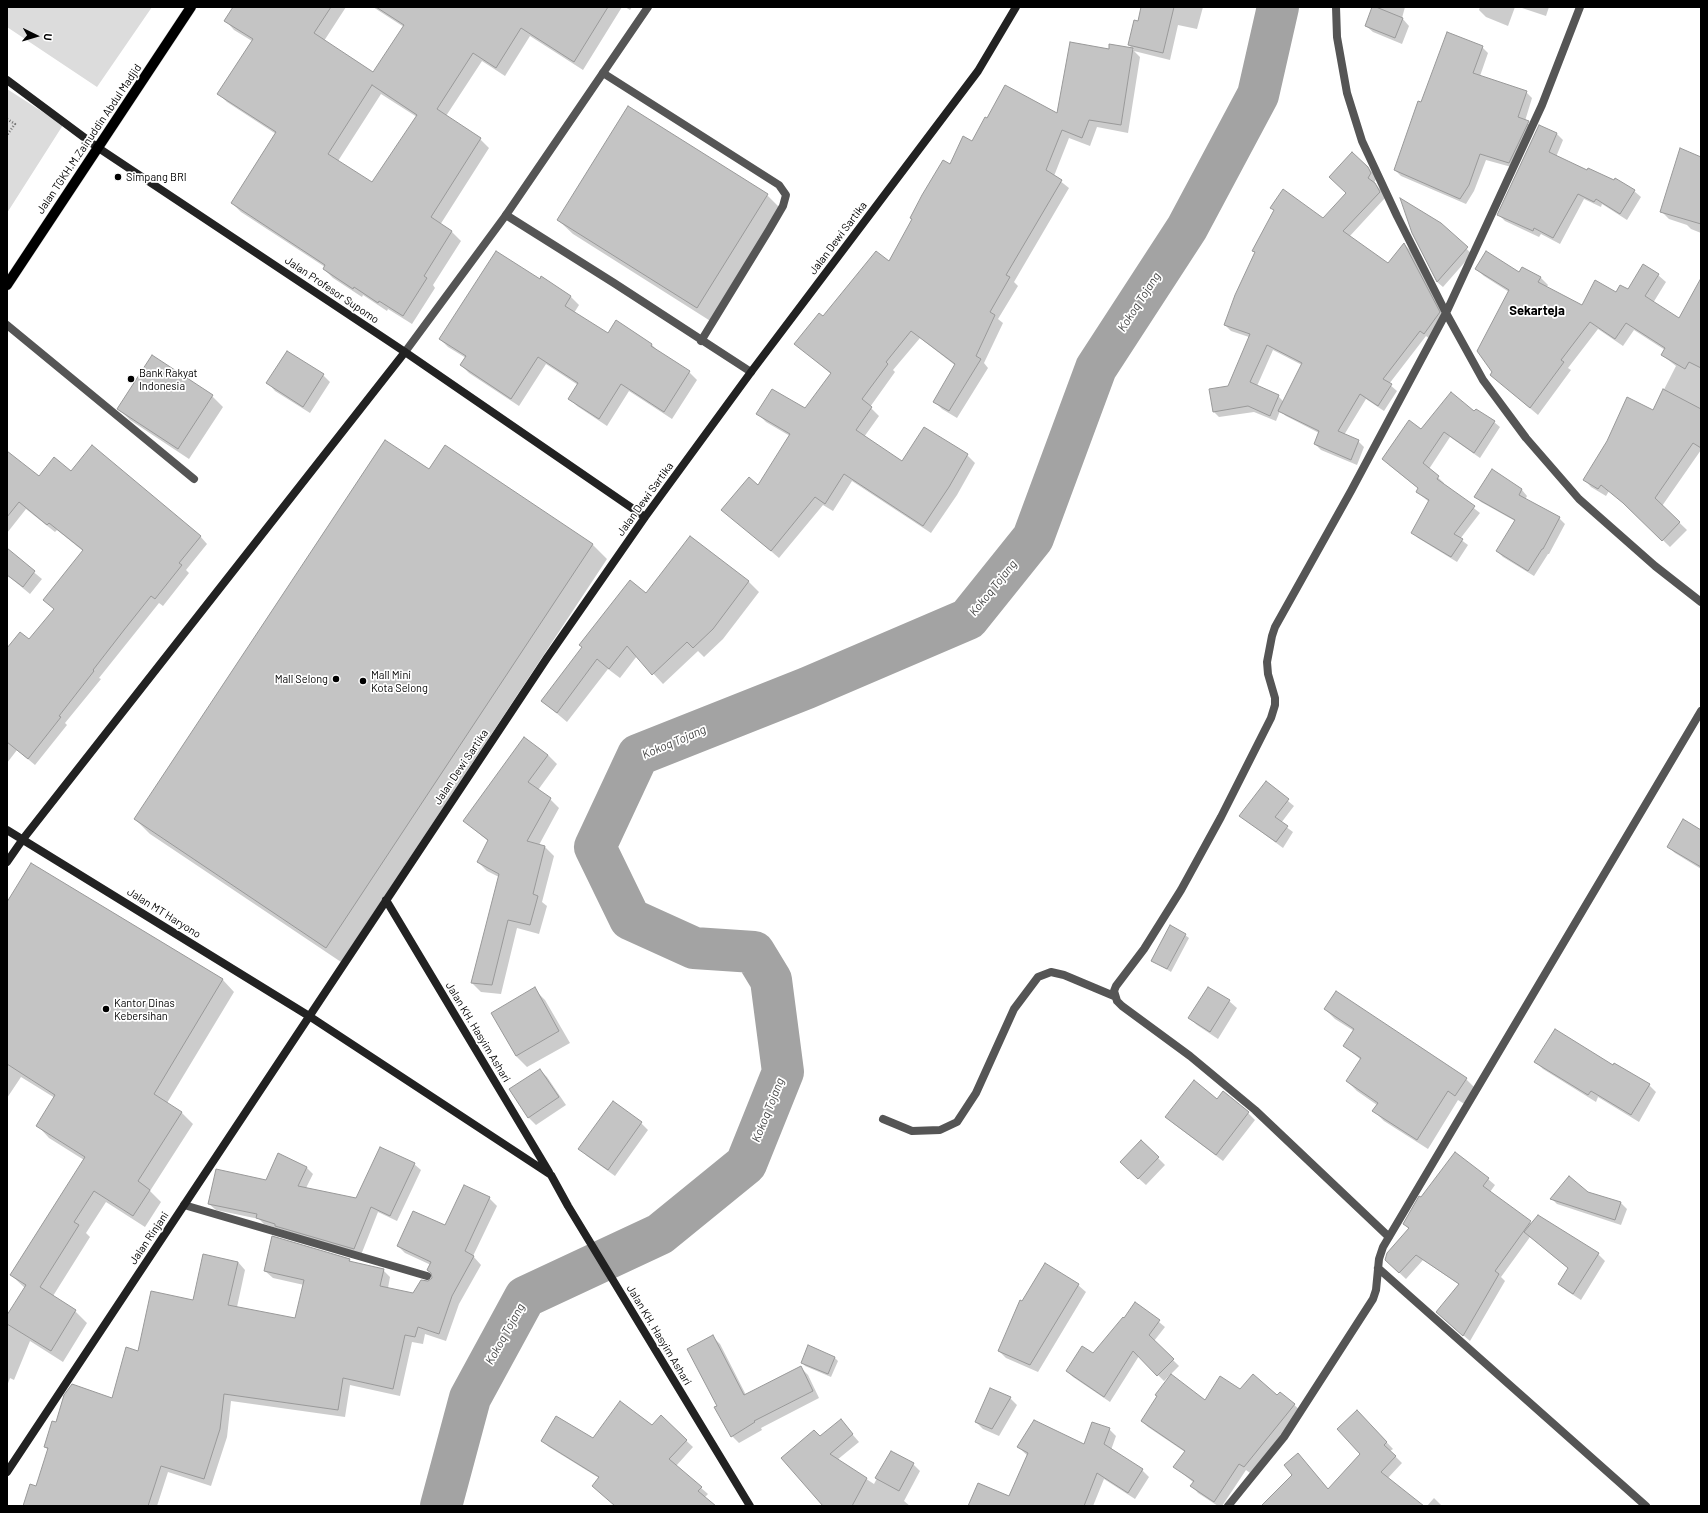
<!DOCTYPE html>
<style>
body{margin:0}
#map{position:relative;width:1708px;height:1513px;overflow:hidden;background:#fff;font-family:Barlow,sans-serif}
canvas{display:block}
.frame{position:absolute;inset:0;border:8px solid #000;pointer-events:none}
.north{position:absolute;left:16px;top:16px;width:40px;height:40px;-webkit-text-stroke:3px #fff;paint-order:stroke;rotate:95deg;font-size:11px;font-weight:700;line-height:16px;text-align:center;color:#000}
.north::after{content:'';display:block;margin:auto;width:14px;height:18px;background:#000;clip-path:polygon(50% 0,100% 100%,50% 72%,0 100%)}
</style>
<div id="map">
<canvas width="1708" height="1513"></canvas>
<div class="frame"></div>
<div class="north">U</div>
</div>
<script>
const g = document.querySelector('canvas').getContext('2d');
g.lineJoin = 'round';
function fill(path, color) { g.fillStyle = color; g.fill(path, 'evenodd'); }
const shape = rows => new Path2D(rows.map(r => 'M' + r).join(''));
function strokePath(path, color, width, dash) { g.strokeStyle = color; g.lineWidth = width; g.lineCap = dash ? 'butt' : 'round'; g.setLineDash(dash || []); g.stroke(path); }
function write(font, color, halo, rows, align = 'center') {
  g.font = font + ' Barlow,sans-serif'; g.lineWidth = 3.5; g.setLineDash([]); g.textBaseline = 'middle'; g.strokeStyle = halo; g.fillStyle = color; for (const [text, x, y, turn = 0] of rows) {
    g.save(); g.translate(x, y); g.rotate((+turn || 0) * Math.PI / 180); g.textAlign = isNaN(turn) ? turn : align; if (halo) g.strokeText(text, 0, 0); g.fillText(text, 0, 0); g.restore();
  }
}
fill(shape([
 [7,7,152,7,97,87,7,27],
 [7,89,63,125,7,213]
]), '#dcdcdc');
fill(shape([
 [234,7,346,7,324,41,374,74,404,27,373,7,622,7,583,70,530,36,505,76,482,61,446,116,480,139,489,148,440,225,452,232,461,241,433,285,435,288,412,324,388,309,387,311,363,295,362,297,333,278,324,269,325,267,241,212,232,203,276,134,227,102,218,93,252,41,234,30,226,21],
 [381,94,417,117,372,184,338,161],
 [625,7,632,7,630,10],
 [1142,7,1203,7,1197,29,1178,25,1170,60,1134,51,1140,57,1128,133,1097,127,1090,146,1069,138,1054,176,1069,188,1014,282,1018,286,998,319,1003,323,984,363,988,368,957,418,942,409,934,401,956,366,920,338,893,370,895,372,870,407,879,416,864,437,903,463,924,428,967,455,975,463,957,495,931,533,852,481,833,511,823,505,779,558,723,510,758,486,790,436,766,422,758,414,805,410,831,374,796,344,823,318,889,262,950,165,972,142,1057,115,1109,50,1110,46,1134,50,1129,45,1138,22],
 [1373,7,1405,7,1402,18,1409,26,1402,44,1373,32,1366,26],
 [1480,7,1515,7,1508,26,1486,17,1479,10],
 [1519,7,1549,7,1546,16],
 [1482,47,1488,53,1480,76,1526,92,1532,98,1525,121,1534,128,1515,168,1486,160,1474,191,1466,204,1401,176,1395,170,1421,103],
 [1539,127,1557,134,1563,140,1556,157,1634,191,1641,197,1627,220,1602,204,1601,207,1584,199,1560,244,1541,234,1539,237,1505,221,1499,215],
 [1701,158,1701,233,1691,229,1687,225,1669,219,1662,212],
 [1367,167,1374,174,1376,179,1374,183,1381,190,1385,198,1349,237,1389,265,1404,244,1410,250,1445,319,1430,339,1426,336,1389,384,1397,391,1384,411,1366,399,1344,435,1358,441,1364,447,1357,465,1321,450,1315,444,1319,433,1286,416,1280,411,1276,421,1254,412,1219,417,1213,411,1229,386,1249,337,1231,331,1225,325,1256,253,1253,251,1275,211,1271,207,1323,219,1348,193],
 [1273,350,1302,365,1284,402,1278,396,1257,386],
 [767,195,782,210,712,322,573,234,558,220],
 [1440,224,1472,254,1443,287,1437,282,1413,233],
 [1476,269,1519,273,1540,277,1548,285,1546,288,1582,307,1628,290,1658,275,1666,282,1653,303,1679,319,1701,281,1701,450,1662,506,1687,530,1670,547,1632,510,1609,491,1606,496,1591,487,1584,479,1653,411,1676,366,1662,355,1665,350,1634,330,1623,346,1598,329,1568,368,1571,370,1538,415,1491,375,1493,372,1509,292,1484,276],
 [541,278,571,297,579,305,574,313,608,335,651,344,659,352,689,372,697,380,672,419,629,391,607,426,577,406,569,398,578,385,546,364,519,406,469,373,461,365,466,358,448,347,440,339,540,280],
 [323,375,330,382,310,413,275,391,268,383],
 [212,396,223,407,189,459,130,420,119,409],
 [1474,413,1494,422,1500,427,1480,458,1450,437,1429,469,1444,483,1443,484,1480,513,1460,539,1468,545,1457,562,1418,538,1413,532,1429,502,1417,492,1419,489,1389,465,1422,430],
 [7,452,39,478,72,472,200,536,207,544,186,570,189,573,163,606,159,603,99,678,101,679,65,723,67,725,35,765,17,750,7,763,7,650,29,641,55,609,83,551,57,530,55,532,26,509,7,533],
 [1492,471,1522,490,1527,496,1525,500,1559,518,1565,524,1549,554,1548,554,1534,576,1503,557,1497,551,1515,521,1481,502,1476,497],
 [691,537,749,582,759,592,723,639,704,657,698,651,663,684,637,656,620,678,608,669,567,722,542,701,647,595],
 [592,544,607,559,341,962,150,834,135,819],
 [7,550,42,579,30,594,7,575],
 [548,755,557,764,538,790,550,799,559,808,539,845,545,847,554,856,542,902,547,906,539,934,517,928,501,994,481,992,472,983,499,877,487,871,478,862,488,841,464,821],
 [1266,783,1294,806,1281,823,1293,832,1283,848,1240,816],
 [1701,831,1701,869,1675,853,1668,847],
 [31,864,223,980,234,992,167,1103,181,1112,193,1124,150,1191,161,1202,145,1227,106,1202,86,1233,90,1237,53,1296,75,1311,87,1323,63,1362,30,1341,14,1380,10,1378,7,1386,7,1317,25,1288,11,1275,84,1160,49,1138,38,1126,55,1098,21,1077,7,1098,7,904],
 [1185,935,1189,938,1171,972,1153,961],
 [1208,988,1229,1001,1237,1008,1218,1039,1197,1025,1189,1018],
 [534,989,545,1000,570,1043,527,1067,516,1056,492,1013],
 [1336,992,1466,1079,1476,1089,1466,1105,1458,1100,1428,1149,1384,1121,1374,1111,1377,1105,1357,1091,1347,1081,1361,1060,1345,1046,1354,1031,1335,1019,1325,1009],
 [1536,1062,1613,1066,1649,1085,1656,1092,1639,1122,1598,1097,1596,1102,1543,1069],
 [540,1070,547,1077,566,1105,536,1125,529,1118,511,1090],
 [1218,1100,1248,1113,1255,1120,1223,1161,1174,1124,1167,1117],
 [613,1103,641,1123,648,1130,615,1176,587,1156,580,1148],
 [1141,1141,1165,1165,1146,1185,1129,1170],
 [414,1164,421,1170,397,1221,378,1212,361,1255,264,1224,259,1219,216,1210,209,1204,266,1181,307,1168,313,1174,306,1188,357,1199],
 [1488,1179,1495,1185,1490,1192,1532,1224,1598,1254,1605,1261,1581,1300,1567,1291,1559,1284,1569,1269,1530,1237,1501,1277,1505,1281,1470,1341,1444,1319,1460,1285,1423,1260,1406,1279,1392,1266,1409,1229,1404,1224],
 [1588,1192,1621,1203,1627,1209,1621,1225,1557,1204,1552,1199],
 [489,1198,497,1206,473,1256,481,1265,459,1304,446,1341,425,1334,423,1344,412,1342,400,1396,350,1385,345,1417,231,1401,227,1437,211,1486,168,1472,157,1506,24,1506,37,1487,48,1450,45,1447,57,1423,113,1399,139,1352,238,1262,245,1270,237,1307,296,1320,304,1285,273,1278,265,1271,349,1260,352,1262,383,1270,390,1277,388,1288,414,1294,432,1280,433,1276,428,1270,431,1265,405,1253,398,1246,445,1227],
 [1045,1265,1078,1285,1086,1292,1038,1372,1006,1358,999,1351,1022,1302],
 [1136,1303,1165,1327,1154,1341,1179,1366,1164,1381,1139,1356,1110,1402,1073,1377,1067,1371,1093,1355,1124,1319],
 [713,1337,720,1344,746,1395,800,1367,808,1375,819,1398,761,1428,762,1430,739,1443,732,1436,718,1406],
 [809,1347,835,1358,838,1361,831,1377,805,1366,802,1362],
 [1240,1390,1278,1397,1281,1393,1301,1411,1250,1473,1246,1470,1222,1506,1218,1506,1198,1493,1192,1486,1194,1483,1175,1467,1185,1452,1148,1427,1142,1421],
 [1010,1398,1017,1405,999,1436,983,1429,976,1422],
 [661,1417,693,1447,676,1466,708,1494,705,1497,714,1506,615,1506,599,1478,549,1447,542,1441,593,1440,652,1427],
 [1363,1417,1393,1449,1390,1451,1402,1463,1387,1479,1422,1506,1263,1506,1293,1475,1298,1454,1329,1490,1361,1454],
 [847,1428,859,1442,837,1460,874,1484,891,1452,913,1464,920,1471,904,1501,910,1506,824,1506,820,1437],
 [1109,1429,1116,1436,1111,1450,1142,1470,1149,1477,1135,1499,1104,1479,1093,1506,969,1506,1008,1499,1028,1456,1018,1447,1084,1446],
 [1434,1498,1442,1506,1427,1506]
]), '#0003');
strokePath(shape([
 [441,1506,470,1398,525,1297,660,1234,746,1164,783,1072,771,980,754,952,694,948,630,919,595,847,638,755,807,688,968,619,1033,538,1096,368,1187,228,1258,95,1278,7]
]), '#a3a3a3', 42);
const building = shape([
 [233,7,331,7,314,33,373,72,404,25,376,7,608,7,574,62,521,28,496,68,473,53,437,109,481,138,431,217,452,231,424,276,427,278,403,316,379,301,378,303,354,287,353,289,323,269,325,265,231,203,276,132,217,94,253,39,224,21,233,7],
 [372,85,417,115,372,182,328,154,372,85],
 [1141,7,1174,7,1163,53,1128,45,1134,20,1138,21,1141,7],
 [1372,7,1376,7,1403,18,1395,38,1365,26,1372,7],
 [1447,32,1483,46,1473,73,1527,91,1518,117,1529,121,1509,163,1480,154,1469,185,1460,199,1394,170,1418,101,1421,102,1447,32],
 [1070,42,1109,49,1109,44,1133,48,1121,125,1089,120,1082,138,1062,130,1046,170,1062,180,1006,275,1010,277,990,312,995,315,976,356,981,359,949,411,933,402,955,364,911,331,886,362,888,364,862,399,872,407,856,430,902,461,924,427,968,454,949,487,923,526,844,474,825,504,815,497,771,551,721,510,749,477,758,485,790,434,756,414,772,389,805,408,831,373,794,344,819,313,823,316,876,251,889,261,912,219,910,218,922,195,943,160,950,164,963,136,972,141,985,117,987,118,1005,85,1057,113,1070,42],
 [628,106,768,194,697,308,557,220,628,106],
 [1539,125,1557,133,1549,152,1587,170,1588,168,1614,180,1615,178,1635,190,1620,214,1596,199,1594,202,1578,194,1553,238,1534,228,1533,231,1497,215,1539,125],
 [1680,148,1701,157,1701,224,1660,212,1680,148],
 [1352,152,1368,167,1371,173,1368,178,1375,183,1380,192,1343,231,1388,263,1404,243,1440,312,1424,334,1420,331,1383,379,1392,384,1378,406,1360,394,1338,431,1359,440,1351,460,1314,444,1319,431,1278,411,1302,363,1267,345,1250,382,1279,395,1270,416,1248,406,1213,412,1209,389,1228,386,1250,334,1224,325,1235,295,1255,252,1252,251,1274,210,1270,208,1283,189,1323,218,1346,193,1329,177,1352,152],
 [1400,198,1441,223,1468,247,1437,282,1412,233,1400,198],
 [496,251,540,279,541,276,571,296,565,306,608,333,616,320,652,344,651,346,690,371,664,412,621,384,599,419,568,399,578,383,538,357,511,399,460,365,466,356,439,339,496,251],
 [1486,251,1519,272,1522,267,1541,277,1538,282,1582,305,1595,280,1616,292,1620,285,1628,289,1643,264,1659,274,1645,296,1679,318,1701,278,1701,368,1689,362,1685,369,1661,355,1665,348,1626,323,1615,339,1590,322,1561,360,1564,362,1530,408,1490,375,1492,372,1477,351,1509,290,1475,269,1486,251],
 [287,351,324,374,303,407,266,383,287,351],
 [152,355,213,395,178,449,117,409,152,355],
 [1663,389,1701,409,1701,448,1693,443,1655,498,1680,522,1662,541,1623,503,1601,485,1598,489,1583,480,1607,441,1627,397,1653,410,1663,389],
 [1451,392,1474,411,1476,409,1495,421,1474,453,1444,432,1423,463,1439,476,1437,479,1475,506,1454,534,1463,539,1451,557,1411,533,1429,500,1416,492,1418,488,1382,459,1409,420,1421,429,1451,392],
 [385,440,429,469,445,445,593,544,326,948,134,819,385,440],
 [92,445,201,536,179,563,182,565,155,599,151,596,124,630,93,670,94,671,59,716,61,717,28,759,7,742,7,648,20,632,29,639,54,609,43,600,83,550,49,523,47,525,19,502,7,517,7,451,39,476,54,457,71,471,92,445],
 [1492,469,1522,489,1519,495,1560,517,1543,549,1542,549,1528,571,1496,551,1515,520,1474,497,1492,469],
 [690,536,749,581,713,629,693,648,687,642,652,675,627,646,609,669,597,659,557,713,541,701,582,647,579,645,630,580,646,593,690,536],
 [7,548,35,571,23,587,7,575,7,548],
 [524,737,548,755,528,782,551,798,527,841,545,846,533,894,538,896,530,925,508,920,492,985,471,983,499,874,477,862,488,840,463,821,524,737],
 [1266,781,1289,799,1275,817,1288,826,1276,842,1239,816,1266,781],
 [1683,819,1701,830,1701,867,1667,847,1683,819],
 [31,863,223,979,154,1094,182,1112,138,1181,150,1190,133,1216,94,1191,74,1222,79,1225,40,1287,76,1310,51,1351,7,1324,7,1315,26,1285,10,1275,85,1157,36,1126,55,1095,7,1064,7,902,31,863],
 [1170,925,1186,934,1167,969,1151,961,1170,925],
 [535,987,559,1031,516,1056,491,1013,535,987],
 [1208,987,1230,1000,1210,1032,1188,1018,1208,987],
 [1336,991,1467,1078,1455,1096,1448,1091,1417,1140,1372,1111,1378,1103,1346,1081,1361,1058,1343,1046,1354,1029,1324,1009,1336,991],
 [1555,1029,1613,1065,1614,1063,1650,1084,1631,1115,1591,1091,1588,1095,1534,1062,1555,1029],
 [540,1069,559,1097,528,1118,509,1089,540,1069],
 [1194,1080,1217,1099,1223,1091,1249,1112,1216,1155,1165,1117,1194,1080],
 [613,1101,642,1122,608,1170,578,1149,613,1101],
 [1141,1140,1159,1157,1138,1179,1120,1162,1141,1140],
 [380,1147,415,1163,390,1216,371,1207,354,1249,275,1226,275,1224,256,1218,257,1214,208,1204,216,1169,266,1180,278,1153,307,1167,298,1186,356,1198,380,1147],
 [1455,1152,1489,1178,1483,1186,1531,1221,1495,1271,1499,1274,1463,1336,1436,1312,1459,1284,1416,1255,1399,1273,1385,1260,1387,1253,1409,1228,1403,1224,1419,1196,1421,1197,1455,1152],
 [1569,1176,1588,1192,1621,1202,1615,1220,1550,1199,1569,1176],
 [464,1185,490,1197,465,1251,474,1256,452,1296,439,1334,418,1327,415,1337,405,1335,393,1389,343,1378,338,1410,224,1394,220,1429,204,1479,161,1466,148,1506,23,1506,30,1484,36,1486,48,1448,44,1447,52,1421,56,1422,64,1395,72,1384,112,1398,126,1347,138,1351,151,1291,193,1300,203,1254,238,1262,228,1305,295,1318,304,1280,264,1271,272,1236,350,1259,349,1261,384,1269,380,1286,413,1293,421,1280,428,1281,432,1278,431,1273,427,1270,431,1262,397,1246,413,1211,445,1225,464,1185],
 [1538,1215,1599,1253,1573,1294,1558,1284,1568,1268,1524,1232,1538,1215],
 [1045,1263,1079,1284,1030,1365,998,1351,1020,1300,1022,1301,1045,1263],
 [1135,1302,1160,1320,1149,1335,1174,1359,1157,1376,1133,1351,1104,1397,1066,1371,1082,1346,1093,1353,1123,1317,1124,1318,1135,1302],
 [713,1335,744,1395,801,1366,813,1391,754,1421,755,1422,731,1437,714,1407,717,1406,687,1349,713,1335],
 [808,1345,835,1357,828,1374,801,1363,808,1345],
 [1171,1374,1205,1400,1220,1376,1240,1389,1253,1374,1277,1395,1280,1392,1295,1404,1244,1467,1239,1464,1214,1502,1190,1486,1194,1481,1173,1467,1185,1451,1141,1421,1157,1396,1155,1395,1171,1374],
 [990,1388,1011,1397,992,1429,975,1422,990,1388],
 [620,1401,652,1425,661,1415,687,1440,669,1459,702,1487,698,1491,716,1506,615,1506,592,1486,599,1477,541,1441,556,1416,593,1438,620,1401],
 [1357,1410,1387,1442,1384,1445,1396,1456,1381,1472,1424,1506,1261,1506,1292,1475,1284,1465,1298,1453,1328,1489,1360,1454,1337,1429,1357,1410],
 [841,1419,853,1434,830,1454,867,1478,852,1506,823,1506,781,1458,814,1430,820,1436,841,1419],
 [1034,1420,1084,1444,1092,1422,1110,1428,1104,1444,1143,1469,1128,1493,1097,1473,1084,1506,968,1506,978,1483,1009,1496,1028,1453,1017,1447,1034,1420],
 [891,1451,914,1463,899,1491,875,1478,891,1451]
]);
fill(building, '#c4c4c4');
strokePath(building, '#999', 1);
const primary = shape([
 [7,285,191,7]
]);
strokePath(primary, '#dbdbdb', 11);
strokePath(shape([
 [7,119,15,124,7,135]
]), '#777', 2.5, [1, 2]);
strokePath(shape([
 [603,73,779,185,786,195,783,206,769,230,701,341],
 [506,215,614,283,751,372],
 [7,325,194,479]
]), '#555', 8);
strokePath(shape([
 [1336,7,1337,37,1347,93,1362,141,1397,216,1446,313,1483,380,1526,438,1579,499,1655,566,1701,602],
 [405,352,506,215,648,7],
 [883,1119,912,1131,940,1130,957,1122,976,1093,1014,1009,1038,977,1051,972,1064,975,1114,996],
 [184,1205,427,1276],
 [1389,1237,1255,1110,1190,1056,1122,1006,1117,1001,1114,991,1116,986,1144,949,1181,890,1221,817,1271,718,1275,705,1275,698,1268,674,1267,662,1272,636,1275,627,1351,491,1446,313,1542,105,1580,7],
 [1378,1268,1646,1506],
 [1228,1506,1284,1437,1373,1299,1376,1290,1379,1259,1383,1247,1701,711]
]), '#555', 8);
strokePath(shape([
 [7,80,97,147,405,352,645,517],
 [7,830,309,1016,551,1175,568,1206,750,1506],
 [7,862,23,839,405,352],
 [386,900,549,1172],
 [7,1472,547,658,645,517,751,372,978,71,1016,7]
]), '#222', 8);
strokePath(primary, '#000', 10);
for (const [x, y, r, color] of [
 [118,177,4,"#000"],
 [131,379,4,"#000"],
 [336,679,4,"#000"],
 [363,681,4,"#000"],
 [106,1009,4,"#000"]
]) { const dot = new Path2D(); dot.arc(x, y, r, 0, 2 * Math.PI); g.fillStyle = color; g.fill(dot); strokePath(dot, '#fff', 1.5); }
write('11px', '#000', '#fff', [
 ["Jalan TGKH.M.Zainuddin Abdul Madjid",89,139,-56],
 ["Jalan Dewi Sartika",838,238,-53],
 ["Jalan Profesor Supomo",332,290,34],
 ["Jalan Dewi Sartika",645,499,-54],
 ["Jalan Dewi Sartika",461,767,-56],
 ["Jalan MT Haryono",164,913,32],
 ["Jalan KH. Hasyim Ashari",478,1032,59],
 ["Jalan Rinjani",149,1238,-56],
 ["Jalan KH. Hasyim Ashari",659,1335,59]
]);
write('11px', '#000', '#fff', [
 ["Simpang BRI",126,177],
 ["Bank Rakyat",139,373],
 ["Indonesia",139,386],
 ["Mall Mini",371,675],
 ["Kota Selong",371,688],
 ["Mall Selong",328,679,"right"],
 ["Kantor Dinas",114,1003],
 ["Kebersihan",114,1016]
], 'left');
write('italic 12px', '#444', '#fff', [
 ["Kokoq Tojang",1139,302,-57],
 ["Kokoq Tojang",993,588,-51],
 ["Kokoq Tojang",674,742,-23],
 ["Kokoq Tojang",768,1110,-68],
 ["Kokoq Tojang",505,1334,-61]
]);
write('bold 13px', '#000', '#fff', [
 ["Sekarteja",1537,311]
]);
</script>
